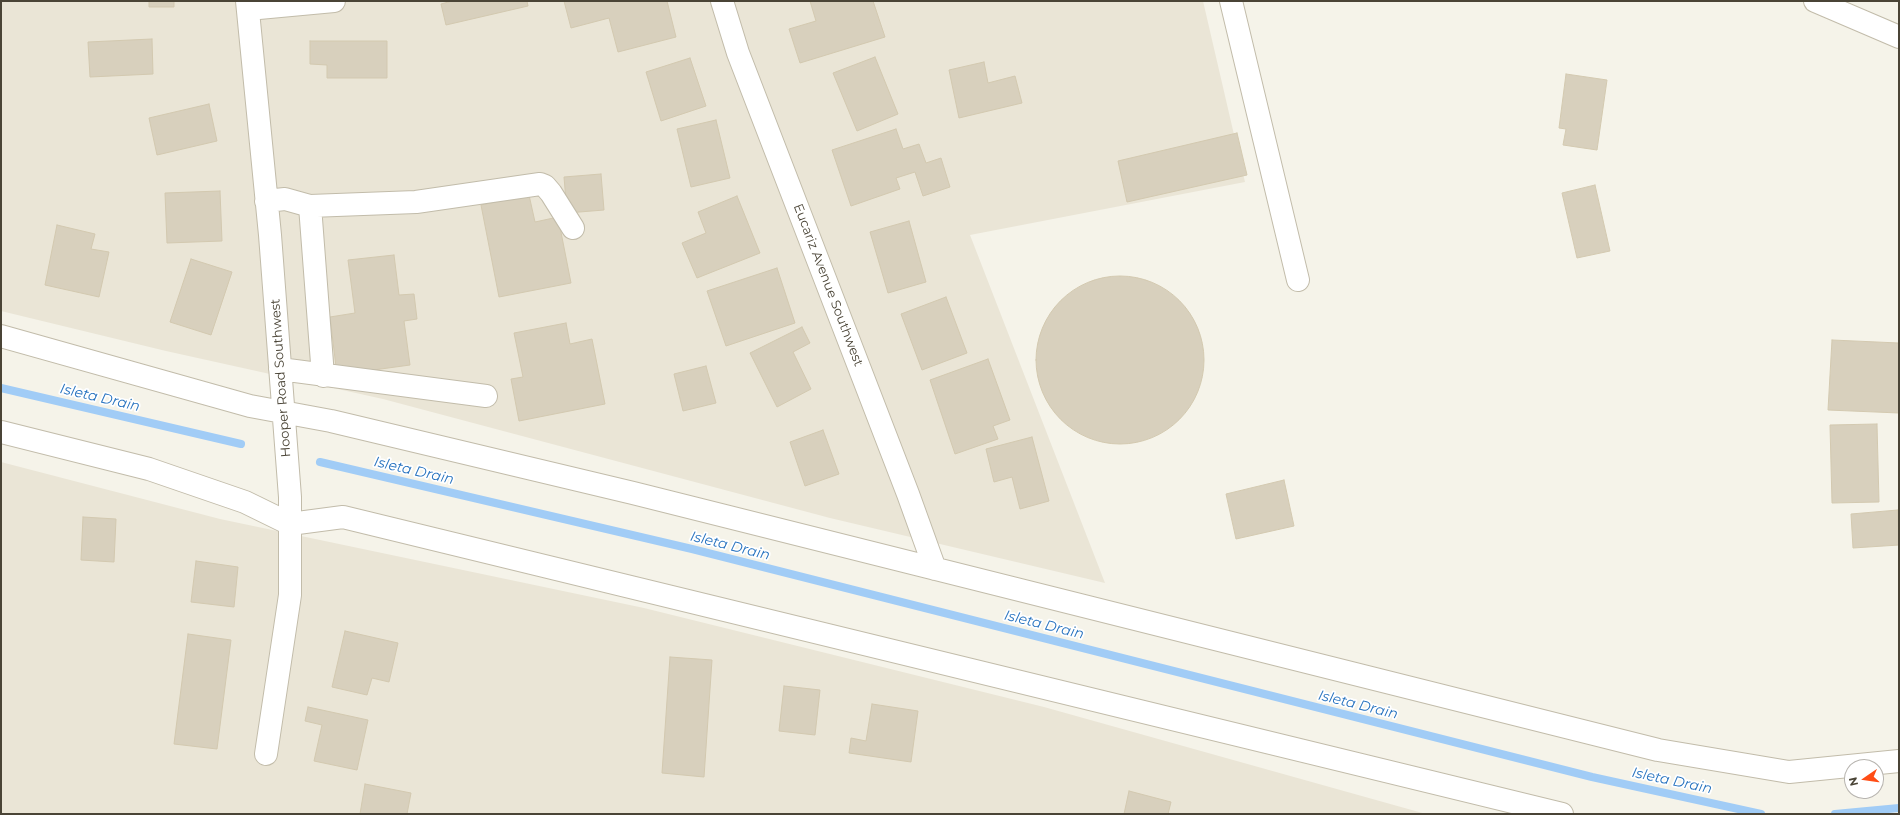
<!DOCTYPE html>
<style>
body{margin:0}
#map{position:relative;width:1900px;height:815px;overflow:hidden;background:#f5f3e9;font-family:Montserrat,sans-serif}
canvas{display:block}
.frame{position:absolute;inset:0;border:2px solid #4a4436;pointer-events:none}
.north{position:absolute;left:1844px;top:759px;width:40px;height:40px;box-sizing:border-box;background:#fff;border:1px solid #b7b4af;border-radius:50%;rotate:257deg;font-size:11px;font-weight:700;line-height:16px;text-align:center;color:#4a4436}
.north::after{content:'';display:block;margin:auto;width:14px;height:18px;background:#ff4d16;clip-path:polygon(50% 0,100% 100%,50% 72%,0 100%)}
</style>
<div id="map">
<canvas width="1900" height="815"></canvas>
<div class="frame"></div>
<div class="north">N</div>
</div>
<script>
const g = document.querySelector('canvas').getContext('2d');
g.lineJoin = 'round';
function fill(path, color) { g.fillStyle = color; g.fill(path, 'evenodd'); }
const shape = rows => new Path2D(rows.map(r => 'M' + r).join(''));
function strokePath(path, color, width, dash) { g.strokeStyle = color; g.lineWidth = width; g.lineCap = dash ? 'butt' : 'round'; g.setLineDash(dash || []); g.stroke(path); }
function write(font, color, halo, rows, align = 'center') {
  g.font = font + ' Montserrat,sans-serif'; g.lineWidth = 3.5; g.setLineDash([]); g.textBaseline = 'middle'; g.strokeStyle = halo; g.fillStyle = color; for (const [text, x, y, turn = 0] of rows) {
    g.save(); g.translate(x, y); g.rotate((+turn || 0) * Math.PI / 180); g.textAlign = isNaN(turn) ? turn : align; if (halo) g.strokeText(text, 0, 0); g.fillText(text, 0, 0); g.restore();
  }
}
fill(shape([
 [1,1,1203,1,1245,182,970,235,1105,583,830,518,383,399,166,351,1,311],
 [1,462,220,519,644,608,1044,707,1426,814,1,814]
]), '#eae5d6');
strokePath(shape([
 [1,388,241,444],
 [320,462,692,549,1592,777,1761,814],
 [1835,814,1899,808]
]), '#a1ccf6', 8);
const building = shape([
 [149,1,174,1,174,7,149,7,149,1],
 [452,1,527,1,528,6,446,25,441,4,452,1],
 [564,1,667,1,676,37,618,52,609,18,571,28,564,1],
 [810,1,873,1,885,37,800,63,789,29,816,21,810,1],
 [152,39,153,74,90,77,88,42,152,39],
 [310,41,387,41,387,78,327,78,327,65,310,64,310,41],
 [875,57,898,114,857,131,833,73,875,57],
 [690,58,706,106,661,121,646,72,690,58],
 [984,62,988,83,1015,76,1022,103,959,118,949,70,984,62],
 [1566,74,1607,80,1597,150,1563,145,1566,129,1559,128,1566,74],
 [209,104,217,141,157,155,149,118,209,104],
 [716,120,730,178,691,187,677,129,716,120],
 [896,129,903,149,919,144,926,163,941,158,950,187,923,196,915,172,896,178,900,189,851,206,832,150,896,129],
 [1237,133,1247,175,1127,202,1118,161,1237,133],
 [601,174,604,210,567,213,564,177,601,174],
 [1595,185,1610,251,1577,258,1562,193,1595,185],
 [220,191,222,241,167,243,165,193,220,191],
 [529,195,535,222,558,217,571,283,499,297,481,205,529,195],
 [737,196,760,253,697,278,682,243,706,233,698,212,737,196],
 [909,221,926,282,888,293,870,232,909,221],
 [57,225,95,234,91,249,109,252,99,297,45,285,57,225],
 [394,255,399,295,414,294,417,319,404,321,410,365,337,375,330,317,355,313,348,260,394,255],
 [191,259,232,272,211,335,170,322,191,259],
 [777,268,795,323,726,346,707,291,777,268],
 '1036 360a84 84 0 1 1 168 0a84 84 0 1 1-168 0Z',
 [946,297,967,353,922,370,901,314,946,297],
 [566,323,570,344,592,339,605,404,519,421,511,379,523,377,514,333,566,323],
 [802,327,810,343,793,352,811,389,777,407,750,353,802,327],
 [1832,340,1899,343,1899,413,1828,410,1832,340],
 [988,359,1010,420,993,426,998,439,955,454,930,380,988,359],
 [706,366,716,403,683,411,674,374,706,366],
 [1877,424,1879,502,1832,503,1830,425,1877,424],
 [823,430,839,474,805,486,790,442,823,430],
 [1032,437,1049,501,1020,509,1012,477,994,482,986,449,1032,437],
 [1284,480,1294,526,1236,539,1226,494,1284,480],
 [1898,510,1899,545,1853,548,1851,514,1898,510],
 [83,517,116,519,114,562,81,560,83,517],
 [196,561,238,567,234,607,191,602,196,561],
 [345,631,398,643,389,682,372,678,367,695,332,687,345,631],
 [188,634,231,640,217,749,174,744,188,634],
 [670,657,712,660,704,777,662,773,670,657],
 [784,686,820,690,815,735,779,731,784,686],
 [872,704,918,711,911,762,849,753,851,738,866,741,872,704],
 [308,707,368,720,357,770,314,761,322,725,305,721,308,707],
 [365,784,411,793,407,814,360,814,365,784],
 [1129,791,1171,802,1168,814,1124,814,1129,791]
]);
fill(building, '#d8d0bd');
strokePath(building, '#d3c9b0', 1);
const minor = shape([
 [247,1,270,235,290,497,290,595,266,754],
 [722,1,738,53,908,494,935,569],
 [1231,1,1298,280],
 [1815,1,1899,37],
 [248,9,334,1],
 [266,201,285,199,310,206,416,202,540,184,545,186,551,193,573,228],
 [310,206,323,376],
 [1,336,250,406,331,421,633,493,1658,750,1789,772,1899,761],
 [280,369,486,396],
 [1,432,149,469,245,502,290,524,343,517,1562,814]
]);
strokePath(minor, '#c2bcaa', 24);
strokePath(minor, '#fff', 22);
write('13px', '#4a4436', '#fff', [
 ["Eucariz Avenue Southwest",828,285,69],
 ["Hooper Road Southwest",281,378,-94]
]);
write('italic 14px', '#2672bf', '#fff', [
 ["Isleta Drain",100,398,13],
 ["Isleta Drain",414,471,13],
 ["Isleta Drain",730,546,14],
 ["Isleta Drain",1044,625,14],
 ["Isleta Drain",1358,705,14],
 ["Isleta Drain",1672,781,12]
]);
</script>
